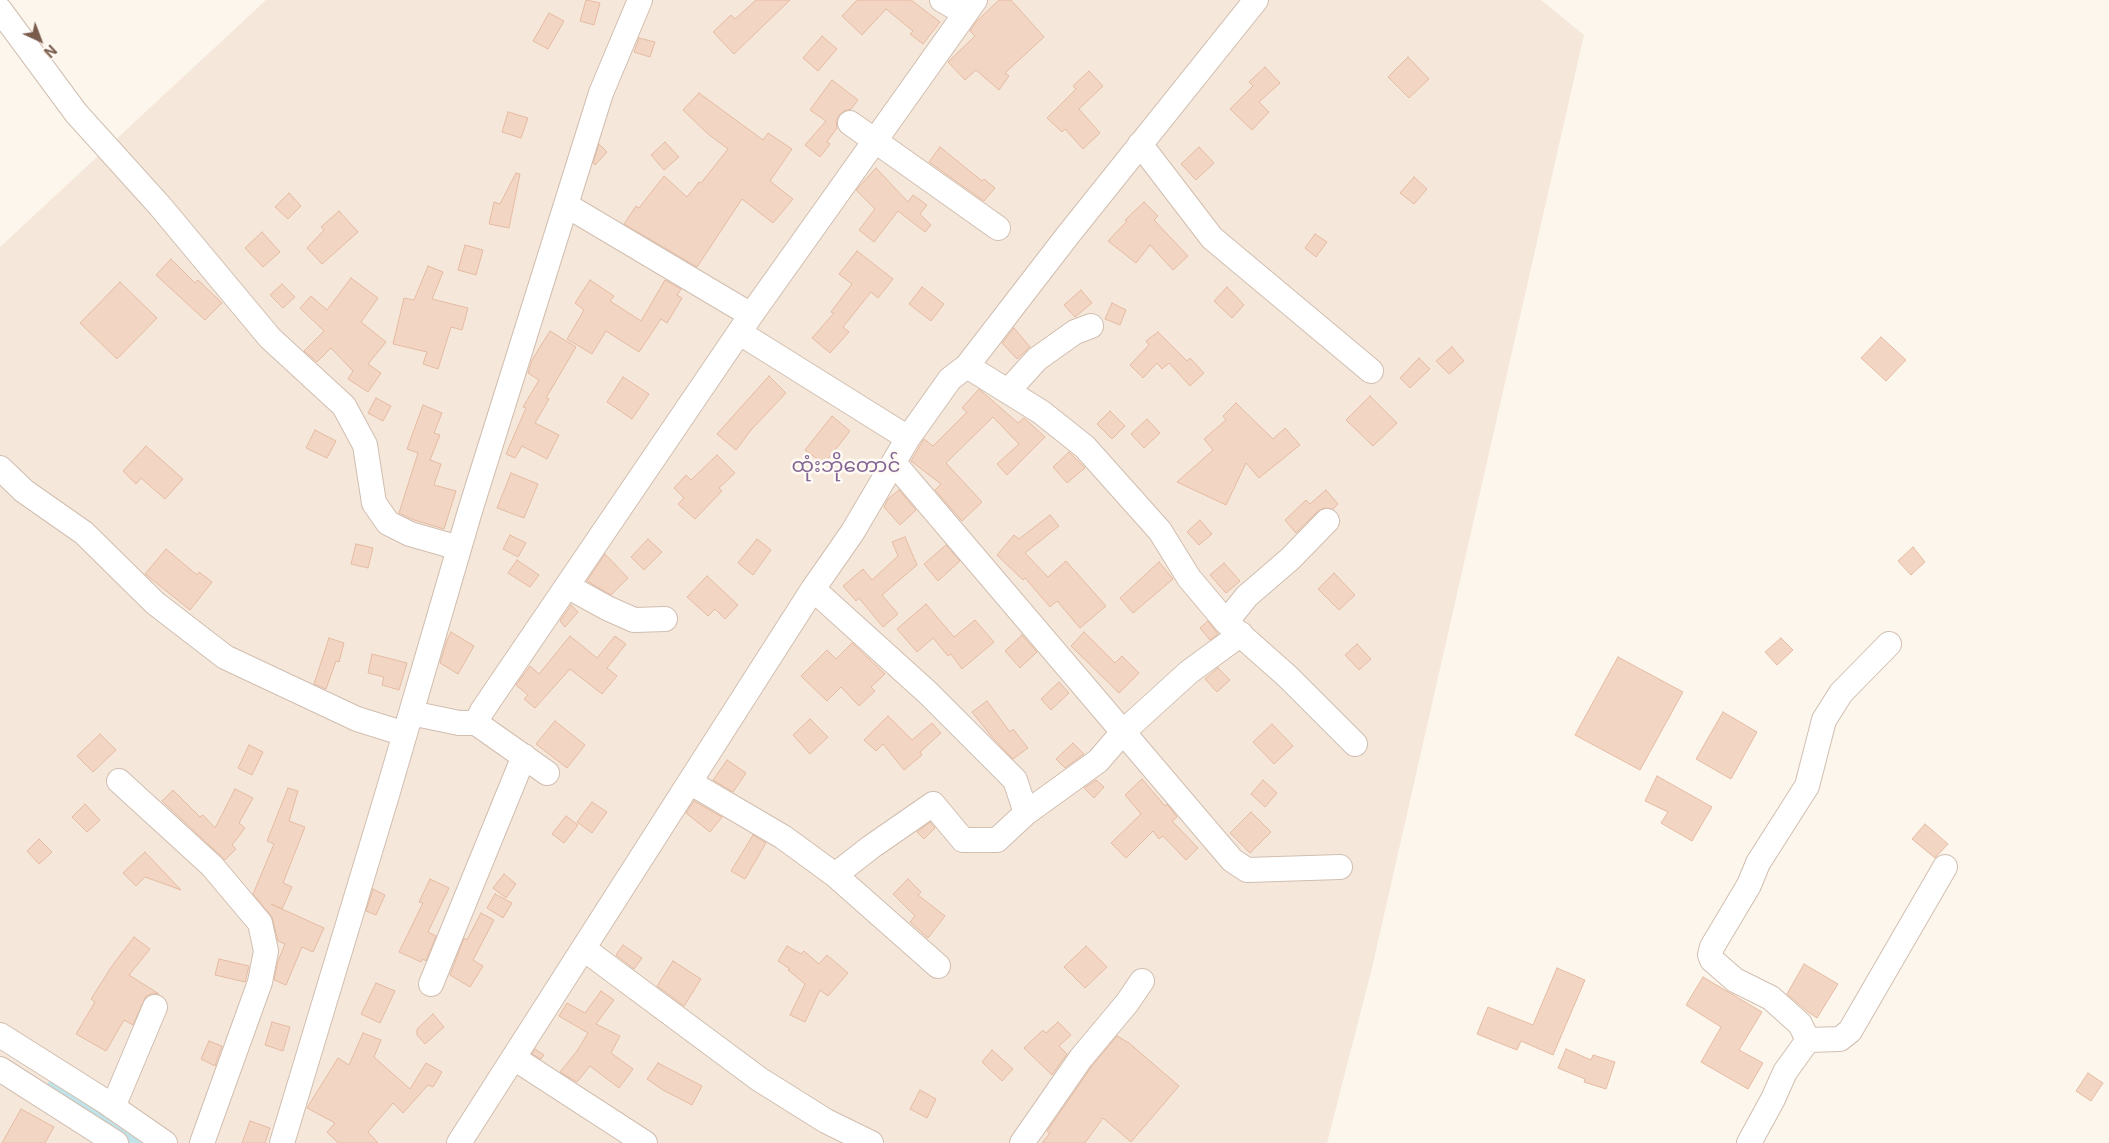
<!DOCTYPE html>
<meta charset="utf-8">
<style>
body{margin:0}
#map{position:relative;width:2109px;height:1143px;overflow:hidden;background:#fdf6ec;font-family:Inter,sans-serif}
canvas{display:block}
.north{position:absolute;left:15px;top:15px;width:50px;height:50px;-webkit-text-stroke:4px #fffaf3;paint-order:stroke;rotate:137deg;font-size:14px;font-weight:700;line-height:20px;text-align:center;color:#7a5c4d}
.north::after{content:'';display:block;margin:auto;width:18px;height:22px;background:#7a5c4d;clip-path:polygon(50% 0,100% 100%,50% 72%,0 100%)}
</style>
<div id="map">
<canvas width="2109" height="1143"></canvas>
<div class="north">N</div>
</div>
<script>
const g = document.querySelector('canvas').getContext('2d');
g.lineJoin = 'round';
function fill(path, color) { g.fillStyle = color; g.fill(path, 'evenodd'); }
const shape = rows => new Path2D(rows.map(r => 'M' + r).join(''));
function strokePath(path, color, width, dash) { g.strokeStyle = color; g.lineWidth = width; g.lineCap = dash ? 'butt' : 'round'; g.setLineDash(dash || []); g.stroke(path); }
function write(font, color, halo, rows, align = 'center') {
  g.font = font + ' Inter,"Noto Sans Myanmar",sans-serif'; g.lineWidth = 5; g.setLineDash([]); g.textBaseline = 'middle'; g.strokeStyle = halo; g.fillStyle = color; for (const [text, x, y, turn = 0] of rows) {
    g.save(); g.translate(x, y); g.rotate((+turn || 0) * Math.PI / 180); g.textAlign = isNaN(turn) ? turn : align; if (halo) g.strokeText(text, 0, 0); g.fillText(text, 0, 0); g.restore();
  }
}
fill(shape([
 [266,0,1541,0,1584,35,1372,968,1327,1143,0,1143,0,247]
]), '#f5e8da');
strokePath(shape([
 [55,1090,140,1143]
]), '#bfe3e8', 20);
const building = shape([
 [586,0,600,3,594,25,580,21,586,0],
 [756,0,790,0,734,54,713,32,731,15,735,19,756,0],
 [857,0,911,0,940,22,923,44,910,34,913,31,886,9,862,35,842,16,857,0],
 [999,0,1011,0,1044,37,1005,73,1009,76,999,90,976,70,965,80,948,62,975,36,970,31,976,22,999,0],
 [549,13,564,21,548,49,533,41,549,13],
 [822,36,837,49,818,71,803,58,822,36],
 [639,38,655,42,650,57,634,52,639,38],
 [1408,57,1429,79,1409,98,1388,77,1408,57],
 [1265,67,1280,83,1259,102,1269,112,1252,130,1230,109,1253,86,1249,82,1265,67],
 [1089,71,1103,86,1079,109,1100,133,1083,149,1065,129,1062,132,1047,118,1076,89,1073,86,1089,71],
 [832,80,858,100,851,109,844,111,839,115,836,121,837,128,827,142,830,144,820,157,805,145,826,121,810,110,832,80],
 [699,93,763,140,768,133,792,149,770,181,793,199,773,223,742,199,697,267,624,224,636,206,639,208,664,176,687,197,699,182,701,183,728,149,708,134,683,110,699,93],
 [508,112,528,118,521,138,502,132,508,112],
 [665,142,679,157,664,170,651,155,665,142],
 [599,144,607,152,595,165,593,163,599,144],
 [940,147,982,181,984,179,995,188,984,201,929,162,940,147],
 [1199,147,1214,163,1196,180,1181,164,1199,147],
 [876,168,908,202,913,195,927,205,920,214,931,225,925,232,898,211,874,242,859,230,875,209,856,190,876,168],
 [516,173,520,174,509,228,489,224,494,202,500,204,516,173],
 [1414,177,1427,189,1414,204,1400,193,1414,177],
 [289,193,301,206,288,219,275,207,289,193],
 [1144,202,1158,216,1154,220,1188,256,1173,270,1150,245,1136,263,1108,241,1127,221,1125,220,1144,202],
 [339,211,358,232,322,264,307,248,324,230,321,227,339,211],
 [262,232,280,252,263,267,245,248,262,232],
 [1315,234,1327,242,1316,257,1305,248,1315,234],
 [465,245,483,250,476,275,458,270,465,245],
 [857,251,893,279,878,298,871,292,843,327,849,332,830,353,812,338,834,313,831,312,852,284,839,274,857,251],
 [171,259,195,283,198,280,222,303,205,320,156,275,171,259],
 [428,266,443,272,432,299,468,308,462,330,451,327,438,369,423,364,427,352,393,344,404,298,414,300,428,266],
 [351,278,378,298,361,322,386,342,368,364,381,373,368,392,348,379,353,371,331,348,317,362,304,351,324,331,300,308,311,296,327,310,351,278],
 [590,280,614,296,610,301,641,321,665,280,681,289,677,295,682,298,667,323,661,319,639,352,606,331,592,354,567,339,584,310,575,303,590,280],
 [120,282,157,318,117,359,80,323,120,282],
 [282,284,295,297,283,308,270,295,282,284],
 [922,287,944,304,931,321,909,304,922,287],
 [1227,287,1244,305,1232,318,1214,301,1227,287],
 [1081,290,1092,303,1075,317,1064,305,1081,290],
 [1112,303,1126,310,1120,325,1105,319,1112,303],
 [1014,328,1030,347,1017,359,1002,343,1014,328],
 [550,331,576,347,546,398,549,399,535,423,559,435,547,459,522,446,515,458,506,454,526,408,523,407,539,380,528,373,532,360,550,331],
 [1158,332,1187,361,1190,358,1204,373,1190,386,1169,363,1162,369,1157,363,1143,378,1130,365,1149,345,1146,341,1158,332],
 [1881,337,1906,360,1886,381,1861,358,1881,337],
 [1452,347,1464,361,1449,374,1436,361,1452,347],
 [1419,358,1430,369,1410,388,1400,378,1419,358],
 [769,376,786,393,751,430,736,450,717,434,769,376],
 [623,377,649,394,632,419,607,402,623,377],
 [979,389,1018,423,1024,418,1045,437,1007,475,997,464,1019,444,993,417,946,463,982,502,962,521,935,490,941,484,911,461,924,439,933,446,967,412,962,408,979,389],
 [1370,396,1397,423,1373,446,1346,420,1370,396],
 [376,398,391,406,383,421,368,413,376,398],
 [1236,403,1273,439,1285,428,1300,445,1259,478,1246,463,1226,505,1177,482,1213,450,1204,439,1226,420,1223,416,1236,403],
 [423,405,442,413,434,433,440,435,430,460,441,464,434,485,456,491,444,529,414,520,399,513,418,453,407,449,423,405],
 [1110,411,1125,426,1112,439,1097,424,1110,411],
 [832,416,850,431,824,464,805,450,832,416],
 [1147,419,1160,433,1144,448,1131,434,1147,419],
 [315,430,336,441,327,458,306,448,315,430],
 [146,446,183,479,165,499,141,478,136,484,123,471,146,446],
 [1069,452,1085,468,1067,483,1053,467,1069,452],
 [717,455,735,473,719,488,722,491,695,519,678,504,684,498,674,488,686,475,691,480,717,455],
 [511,473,538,484,524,518,497,508,511,473],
 [899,490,916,510,900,525,884,507,888,499,899,490],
 [1326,490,1338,504,1333,509,1324,508,1318,511,1296,533,1285,520,1306,500,1310,504,1326,490],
 [1050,515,1059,526,1025,553,1048,577,1066,561,1106,606,1080,628,1057,601,1050,607,1025,578,1023,580,997,555,1014,535,1019,539,1050,515],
 [1200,520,1212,534,1199,545,1187,532,1200,520],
 [510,535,526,543,518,557,503,549,510,535],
 [905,537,917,565,882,595,898,614,883,627,859,598,856,601,843,586,863,569,872,580,898,556,892,542,905,537],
 [648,539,662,552,644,570,631,557,648,539],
 [757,539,771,550,753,575,738,563,757,539],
 [356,544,373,548,368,568,351,564,356,544],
 [946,545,960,561,938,581,924,564,946,545],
 [1913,547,1925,562,1911,575,1898,561,1913,547],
 [166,549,197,575,199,572,212,582,190,610,145,574,166,549],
 [605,554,628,578,611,595,587,581,605,554],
 [517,560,539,575,530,587,508,573,517,560],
 [1159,562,1173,579,1133,613,1120,598,1159,562],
 [1224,563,1240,581,1226,593,1210,575,1224,563],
 [1334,573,1355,595,1339,610,1318,589,1334,573],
 [707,576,738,605,725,619,715,609,708,616,687,597,707,576],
 [926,604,954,637,975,620,994,642,962,669,951,654,948,656,933,638,917,652,897,629,926,604],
 [571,605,578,612,565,627,560,621,571,605],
 [1208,621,1218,634,1210,640,1200,628,1208,621],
 [451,632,474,646,458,674,440,663,447,640,451,632],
 [1084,632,1115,663,1122,656,1139,673,1119,693,1071,646,1084,632],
 [1022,635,1037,652,1020,668,1005,651,1022,635],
 [570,636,597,658,615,636,626,644,607,668,617,676,602,694,570,669,535,708,524,699,528,695,516,685,530,666,539,674,570,636],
 [329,638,344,643,339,662,336,661,326,689,314,684,329,638],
 [1781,638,1793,650,1777,665,1765,652,1781,638],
 [852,643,885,674,871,687,875,691,859,706,841,687,827,701,801,676,827,650,836,659,852,643],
 [1357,644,1371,659,1359,670,1345,655,1357,644],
 [372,654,407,663,399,690,382,685,384,677,368,673,372,654],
 [1618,657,1683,692,1640,770,1575,735,1618,657],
 [1218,668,1230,680,1217,692,1205,679,1218,668],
 [1059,682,1069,693,1051,710,1041,699,1059,682],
 [987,701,1010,732,1013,729,1028,748,1013,759,992,737,972,712,987,701],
 [1723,712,1757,732,1731,779,1696,759,1723,712],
 [888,716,912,740,932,723,941,733,920,752,922,755,904,770,883,744,876,751,864,740,888,716],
 [810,719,828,737,810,754,793,735,810,719],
 [555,721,585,745,567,768,536,744,555,721],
 [1272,724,1293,746,1274,764,1253,742,1272,724],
 [100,734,116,750,93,772,77,756,100,734],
 [1073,743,1084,754,1065,768,1056,759,1073,743],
 [249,745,263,752,252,775,238,768,249,745],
 [727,760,746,773,733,792,713,780,727,760],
 [1657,776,1712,807,1692,841,1661,823,1668,812,1645,801,1657,776],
 [1142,779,1165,806,1167,804,1177,817,1172,821,1198,848,1186,860,1163,836,1159,839,1153,831,1126,858,1111,843,1141,814,1125,795,1142,779],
 [1096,780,1104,787,1094,798,1084,788,1096,780],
 [1263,780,1277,793,1265,807,1251,794,1263,780],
 [288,788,298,791,289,821,305,827,283,883,292,887,282,909,271,904,324,928,313,952,302,947,286,985,274,980,278,961,285,944,278,941,272,917,253,894,274,844,267,841,288,788],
 [235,789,253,798,239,823,245,828,232,845,236,849,225,860,162,801,173,790,200,817,203,815,215,828,235,789],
 [694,801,722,817,710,832,686,813,694,801],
 [592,802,607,812,592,833,577,822,592,802],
 [85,804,100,820,87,832,72,817,85,804],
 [1251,812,1271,832,1250,853,1230,833,1251,812],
 [566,816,578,825,564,843,552,834,566,816],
 [930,822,935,828,924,839,917,832,930,822],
 [1925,824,1948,844,1935,858,1912,839,1925,824],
 [753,835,766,843,745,879,731,871,753,835],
 [39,839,52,852,39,864,27,851,39,839],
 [145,852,181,890,145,877,136,886,123,873,145,852],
 [504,874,516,884,506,898,493,888,504,874],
 [430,879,449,888,428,932,436,936,426,961,423,959,421,962,399,952,423,903,419,902,430,879],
 [908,879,921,892,918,895,945,916,928,938,910,922,915,916,893,894,908,879],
 [373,889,385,895,376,915,366,911,373,889],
 [495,894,512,903,503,918,487,908,495,894],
 [481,913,494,920,473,960,483,966,470,987,450,975,464,938,467,940,481,913],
 [134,937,150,949,129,975,159,994,153,993,146,996,133,1025,124,1020,106,1051,76,1034,95,1002,91,999,112,966,134,937],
 [623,945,642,958,634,969,616,955,623,945],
 [787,946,801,954,804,951,819,964,827,955,848,973,828,996,820,990,805,1022,790,1015,805,984,788,970,790,969,778,961,787,946],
 [1086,946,1107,967,1085,988,1064,967,1086,946],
 [219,959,249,966,245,982,215,975,219,959],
 [673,961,701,979,684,1006,657,986,673,961],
 [1804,964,1838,984,1817,1018,1808,1012,1787,994,1804,964],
 [1557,968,1585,980,1553,1055,1521,1041,1517,1050,1477,1034,1488,1007,1533,1025,1557,968],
 [1703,977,1762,1012,1739,1050,1763,1063,1748,1089,1701,1062,1721,1027,1686,1005,1703,977],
 [376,983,395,991,380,1023,361,1014,376,983],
 [601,991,614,1000,596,1024,620,1036,611,1053,633,1069,619,1088,590,1066,577,1082,560,1072,577,1051,588,1033,559,1016,567,1003,585,1013,601,991],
 [433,1014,444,1027,425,1044,417,1035,417,1029,433,1014],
 [272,1022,290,1027,283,1051,265,1045,272,1022],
 [1058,1022,1071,1035,1059,1046,1067,1054,1052,1075,1024,1048,1043,1030,1046,1033,1058,1022],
 [363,1033,381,1040,374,1057,410,1089,426,1063,442,1072,433,1087,428,1085,403,1113,393,1103,368,1132,378,1143,338,1143,327,1132,335,1123,307,1108,338,1058,349,1065,363,1033],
 [1117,1036,1129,1043,1179,1086,1131,1142,1103,1118,1085,1143,1042,1143,1050,1133,1047,1131,1092,1066,1117,1036],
 [209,1041,222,1046,215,1066,201,1059,209,1041],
 [535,1049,544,1055,541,1059,532,1054,535,1049],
 [1566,1049,1591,1060,1593,1055,1615,1062,1606,1089,1584,1082,1585,1079,1558,1068,1566,1049],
 [992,1050,1013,1069,1002,1081,982,1062,992,1050],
 [658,1063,702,1086,692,1105,663,1090,647,1079,658,1063],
 [2088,1073,2103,1083,2091,1101,2076,1091,2088,1073],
 [920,1090,936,1099,927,1118,910,1109,920,1090],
 [21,1109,54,1127,45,1143,2,1143,21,1109],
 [250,1121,270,1128,265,1143,242,1143,250,1121]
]);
fill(building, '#f3d5c3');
strokePath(building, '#e6bba3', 1);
const minor = shape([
 [942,0,965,13],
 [0,10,76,113,160,206,270,338,344,406,365,445,374,503,388,523,410,534,459,548],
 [850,123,998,228],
 [1140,144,1212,238,1371,371],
 [566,205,751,315],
 [740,333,908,438],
 [967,366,1041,412,1085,447,1160,531,1189,578,1226,622,1287,676,1355,744],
 [1008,391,1037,359,1075,332,1091,326],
 [894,463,1232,860,1247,870,1340,867],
 [0,468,24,491,84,533,155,603,225,657,357,719,405,734],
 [567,586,607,608,634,620,665,619],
 [813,589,927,692,1015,780,1026,813],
 [1226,622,1247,596,1290,559,1327,521],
 [411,713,459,723,476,723,482,711,751,315,975,0],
 [476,723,547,773],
 [119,781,212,866,260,923,266,951,260,982,202,1143],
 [691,783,783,837,835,875,938,966],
 [835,875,871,847,933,804,963,840,997,840,1026,813,1098,761,1123,732,1189,672,1241,634],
 [584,949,759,1079,826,1121,871,1143],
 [431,984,524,756],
 [0,1035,103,1100,165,1143],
 [1808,1040,1800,1024,1771,998,1735,980,1712,960,1710,955,1712,947,1749,885,1758,863,1807,786,1824,720,1841,693,1889,644],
 [514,1058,645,1143],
 [0,1069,116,1143],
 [113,1107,155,1007],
 [282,1143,387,795,470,511,601,93,640,0],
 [459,1143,813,589,852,533,908,438,950,379,967,366,1068,235,1256,0],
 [1022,1143,1081,1058,1127,1003,1142,981],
 [1749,1143,1773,1099,1785,1072,1808,1040,1840,1039,1850,1031,1945,867]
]);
strokePath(minor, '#d1beb0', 26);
strokePath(minor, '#fff', 24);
write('20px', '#846695', '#fffaf3', [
 ["ထုံးဘိုတောင်",846,466]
]);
</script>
